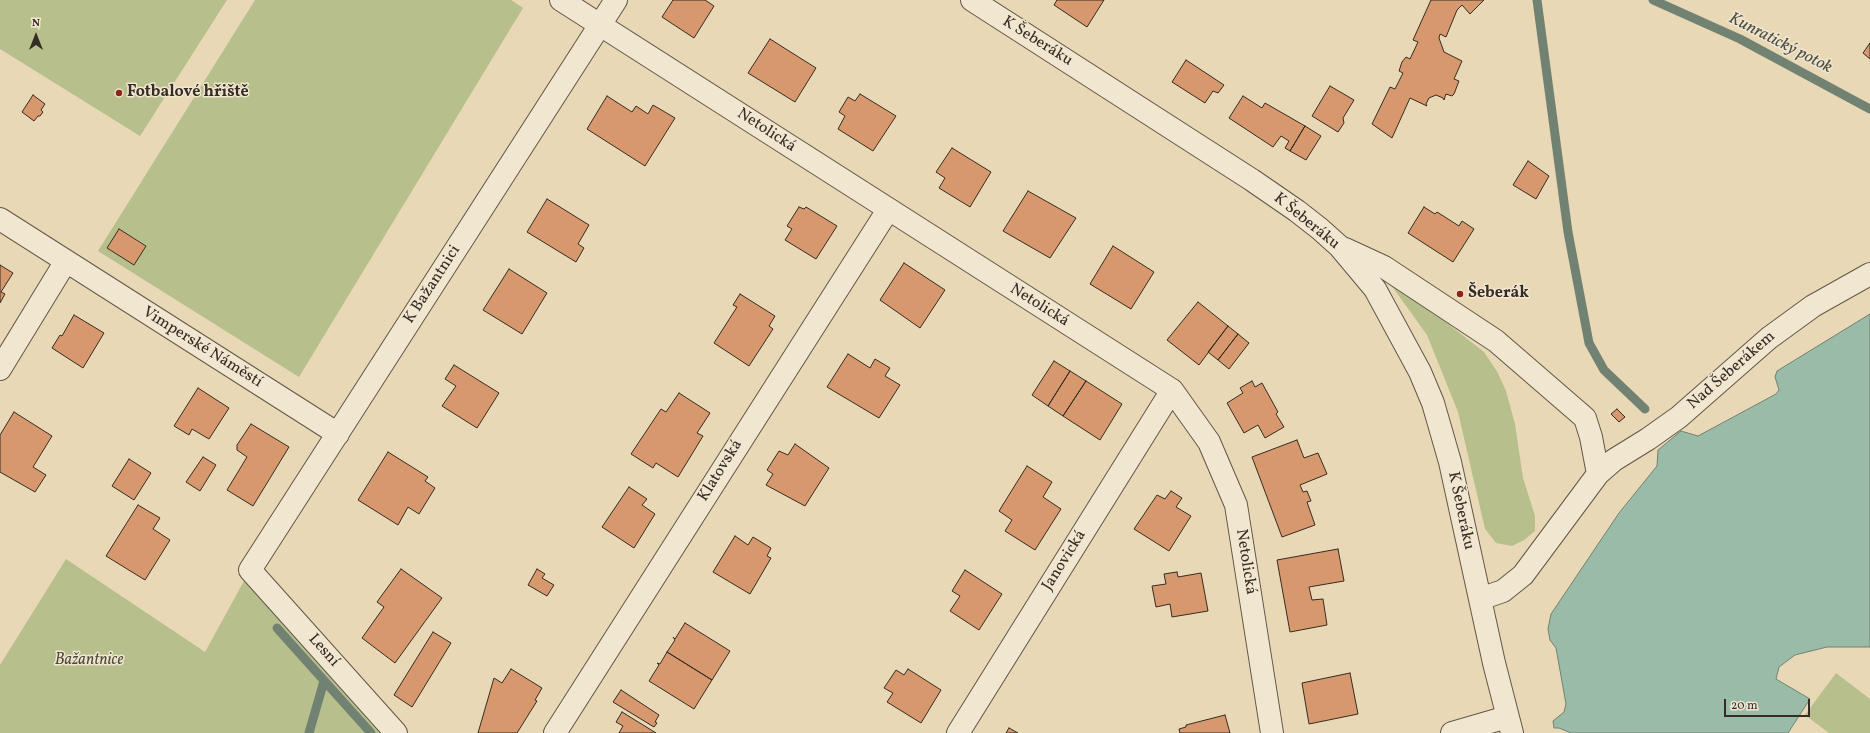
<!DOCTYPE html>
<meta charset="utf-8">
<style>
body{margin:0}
#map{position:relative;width:1870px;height:733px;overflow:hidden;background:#e9d8b6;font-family:Vollkorn,serif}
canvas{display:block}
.north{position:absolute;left:16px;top:16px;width:40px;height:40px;-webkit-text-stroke:3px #f1e6d0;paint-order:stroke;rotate:0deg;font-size:11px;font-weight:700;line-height:16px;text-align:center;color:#352c23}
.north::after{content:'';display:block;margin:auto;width:14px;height:18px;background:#352c23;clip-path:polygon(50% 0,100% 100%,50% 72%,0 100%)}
.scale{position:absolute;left:1724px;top:699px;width:86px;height:18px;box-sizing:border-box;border:2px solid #352c23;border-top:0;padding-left:5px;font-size:12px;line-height:14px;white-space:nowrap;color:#352c23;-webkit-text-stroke:3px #f1e6d0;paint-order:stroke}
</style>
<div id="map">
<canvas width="1870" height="733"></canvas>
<div class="north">N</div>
<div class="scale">20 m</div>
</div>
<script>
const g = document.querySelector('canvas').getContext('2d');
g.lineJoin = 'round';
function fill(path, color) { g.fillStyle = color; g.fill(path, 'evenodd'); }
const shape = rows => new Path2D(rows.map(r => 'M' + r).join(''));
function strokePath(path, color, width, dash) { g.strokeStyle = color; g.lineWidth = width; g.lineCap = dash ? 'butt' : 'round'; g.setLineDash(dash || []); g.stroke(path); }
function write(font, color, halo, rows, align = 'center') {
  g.font = font + ' Vollkorn,serif'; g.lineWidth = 3; g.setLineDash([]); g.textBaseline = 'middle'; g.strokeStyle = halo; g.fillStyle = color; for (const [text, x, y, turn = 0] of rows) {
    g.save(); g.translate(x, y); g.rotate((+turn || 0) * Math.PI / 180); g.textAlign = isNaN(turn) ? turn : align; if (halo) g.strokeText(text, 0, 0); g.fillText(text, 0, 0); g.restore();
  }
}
fill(shape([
 [0,0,227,0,140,136,0,49],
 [255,0,511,0,523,8,299,377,98,251],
 [119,229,146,245,134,264,107,248],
 [1391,285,1447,323,1484,352,1498,373,1506,391,1515,424,1523,478,1535,516,1535,531,1524,540,1512,546,1496,543,1485,529,1458,412,1427,335],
 [66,559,205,652,250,570,396,733,0,733,0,665],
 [1836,673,1870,699,1870,733,1829,733,1805,715]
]), '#b7bf8d');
const water = shape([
 [1870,314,1870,647,1827,647,1795,655,1779,667,1776,679,1810,699,1788,733,1571,733,1559,728,1554,728,1553,721,1564,712,1566,704,1556,648,1550,640,1548,629,1551,614,1619,513,1657,466,1658,450,1681,431,1698,436,1776,394,1779,390,1775,377,1777,371,1870,314]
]);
fill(water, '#99bba8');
strokePath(water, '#718273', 1);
strokePath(shape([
 [1537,0,1568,232,1589,343,1604,370,1645,409],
 [1653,0,1740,39,1870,109],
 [277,628,371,733],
 [309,733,324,681]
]), '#718273', 9);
const building = shape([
 [673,0,705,0,714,6,694,38,662,17,673,0],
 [1057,0,1104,0,1087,27,1054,5,1057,0],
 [1431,0,1484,0,1470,14,1462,5,1457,10,1446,37,1440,34,1439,38,1444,52,1462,61,1454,79,1459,81,1454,94,1452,96,1446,94,1444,100,1443,98,1436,95,1429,98,1426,104,1427,106,1410,98,1392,138,1372,124,1390,87,1395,89,1403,73,1399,71,1402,62,1406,57,1410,59,1418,42,1413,40,1431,0],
 [770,39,816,68,795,102,748,73,770,39],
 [1870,43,1870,59,1863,53,1870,43],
 [1186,60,1224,85,1218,93,1213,91,1205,103,1172,82,1186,60],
 [1330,86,1354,100,1343,118,1344,123,1338,132,1312,116,1330,86],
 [860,94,896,116,873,151,838,129,845,116,839,112,848,97,855,101,860,94],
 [33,95,45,104,41,110,43,112,40,116,38,116,34,121,22,112,33,95],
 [607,96,632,112,636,106,648,114,653,105,675,118,645,166,587,129,607,96],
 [1243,96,1262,108,1265,103,1305,126,1290,151,1285,148,1289,141,1281,136,1273,147,1229,118,1243,96],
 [1305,126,1321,136,1306,160,1290,151,1305,126],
 [952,148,991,172,970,207,939,188,945,178,936,172,952,148],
 [1528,161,1549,176,1536,199,1513,185,1528,161],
 [1028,191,1076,218,1050,258,1003,231,1028,191],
 [547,199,589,225,578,244,584,248,576,262,527,232,547,199],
 [799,207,804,209,806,207,837,226,816,259,785,240,792,229,787,226,799,207],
 [1424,207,1435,214,1437,212,1459,226,1462,221,1474,229,1453,262,1408,233,1424,207],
 [119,229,146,246,134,265,107,248,119,229],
 [1113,246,1154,272,1131,309,1090,284,1113,246],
 [904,263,945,290,920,328,880,300,904,263],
 [0,265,13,273,1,292,5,294,0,303,0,265],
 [509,269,547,293,522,334,483,310,509,269],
 [740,294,775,316,769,326,773,329,749,366,714,343,737,307,733,305,740,294],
 [1198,302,1228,326,1199,365,1167,340,1198,302],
 [74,315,104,333,83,368,52,348,60,335,62,336,74,315],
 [1228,326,1238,334,1218,360,1208,352,1228,326],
 [1238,334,1249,343,1229,369,1218,360,1238,334],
 [848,354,870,368,875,359,890,368,885,376,900,385,879,418,827,387,848,354],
 [1054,361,1070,371,1048,406,1032,395,1054,361],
 [454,365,499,393,477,428,442,406,456,386,445,379,454,365],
 [1070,371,1086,381,1063,416,1048,406,1070,371],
 [1086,381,1122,404,1100,440,1063,416,1086,381],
 [1252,381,1255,387,1262,383,1278,412,1276,414,1284,427,1265,438,1258,425,1244,433,1227,403,1243,393,1240,388,1252,381],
 [198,388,229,408,209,439,192,429,189,435,174,426,198,388],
 [679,393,710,413,697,433,703,436,678,477,656,463,653,468,631,454,661,409,666,412,679,393],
 [1617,409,1625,417,1619,422,1611,414,1617,409],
 [14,412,52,436,33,467,46,475,35,492,0,472,0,435,14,412],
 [251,424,289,447,253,506,227,490,247,457,237,450,237,445,251,424],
 [1297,440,1304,458,1318,453,1327,474,1300,485,1303,492,1307,491,1311,501,1307,502,1315,525,1282,537,1252,457,1297,440],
 [795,444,829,468,805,506,766,485,773,474,767,470,779,451,788,455,795,444],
 [388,452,428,477,425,481,435,488,419,514,408,507,398,525,358,500,388,452],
 [203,457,216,465,200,491,186,482,203,457],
 [129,459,151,473,134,500,112,486,129,459],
 [1027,466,1052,482,1043,497,1061,509,1035,550,1005,531,1012,520,999,511,1027,466],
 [629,487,647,499,642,505,655,514,634,548,602,527,629,487],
 [1171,491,1182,498,1176,507,1191,516,1169,551,1134,529,1157,495,1165,499,1171,491],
 [138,505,160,518,153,529,170,540,145,580,106,556,138,505],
 [735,536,748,545,753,537,771,548,767,556,771,558,750,594,713,572,735,536],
 [1338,549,1344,581,1309,587,1312,600,1323,599,1327,625,1290,632,1277,560,1338,549],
 [401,569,442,598,395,663,362,638,384,607,377,602,401,569],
 [537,569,545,574,542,578,554,585,547,596,528,585,537,569],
 [965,570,1002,594,979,630,950,611,960,596,952,591,965,570],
 [1177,572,1178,577,1201,573,1208,611,1172,617,1170,604,1156,607,1152,586,1166,584,1164,574,1177,572],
 [685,623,730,651,712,680,667,652,675,640,673,637,675,639,685,623],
 [433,632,451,643,412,707,394,695,433,632],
 [667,652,712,680,694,709,649,681,659,665,657,663,660,664,667,652],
 [511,669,542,688,535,700,537,701,517,733,478,733,494,678,502,683,511,669],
 [908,669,941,690,921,723,887,702,893,693,884,688,896,670,904,675,908,669],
 [1350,673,1358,714,1309,724,1302,683,1350,673],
 [621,690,659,715,655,722,657,723,654,727,613,702,621,690],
 [622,712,656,733,619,733,623,726,616,722,622,712],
 [1225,715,1230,733,1180,733,1179,729,1186,727,1186,725,1225,715],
 [1009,728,1018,733,1006,733,1009,728]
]);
fill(building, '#d7986d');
strokePath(building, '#352c23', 1);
const minor = shape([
 [561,0,1172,390,1209,442,1236,505,1272,733],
 [972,0,1252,180,1297,211,1320,229,1339,246,1375,289,1420,372,1433,403,1450,462,1494,663,1512,733],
 [0,219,338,434],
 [1345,249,1384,267,1496,341,1585,418,1591,437,1598,474],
 [0,369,66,261],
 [1480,599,1503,591,1523,575,1598,474,1614,460,1648,439,1679,417,1769,338,1813,306,1870,274],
 [396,733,250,570,616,0],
 [555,733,888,210],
 [958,733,1172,390],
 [1452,733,1507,717]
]);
strokePath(minor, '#625748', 24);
strokePath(minor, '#f1e6d0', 22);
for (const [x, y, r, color] of [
 [119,93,4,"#8f2418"],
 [1460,294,4,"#8f2418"]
]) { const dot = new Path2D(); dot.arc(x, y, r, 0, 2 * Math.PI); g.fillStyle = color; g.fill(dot); strokePath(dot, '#f1e6d0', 1.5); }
write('16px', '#352c23', '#f1e6d0', [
 ["K Šeberáku",1037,42,32],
 ["Netolická",766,131,33],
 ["K Šeberáku",1306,222,39],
 ["K Bažantnici",433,285,-57],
 ["Netolická",1039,306,32],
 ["Vimperské Náměstí",202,348,32],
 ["Nad Šeberákem",1732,371,-41],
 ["Klatovská",721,471,-58],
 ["K Šeberáku",1460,511,78],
 ["Janovická",1065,561,-58],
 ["Netolická",1245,562,81],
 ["Lesní",323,651,48]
]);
write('bold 16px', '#352c23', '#f1e6d0', [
 ["Fotbalové hřiště",127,93],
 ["Šeberák",1468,294]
], 'left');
write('italic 16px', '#4f4938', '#f1e6d0', [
 ["Bažantnice",89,661]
]);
write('italic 17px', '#4e5044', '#f1e6d0', [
 ["Kunratický potok",1780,44,27]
]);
</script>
